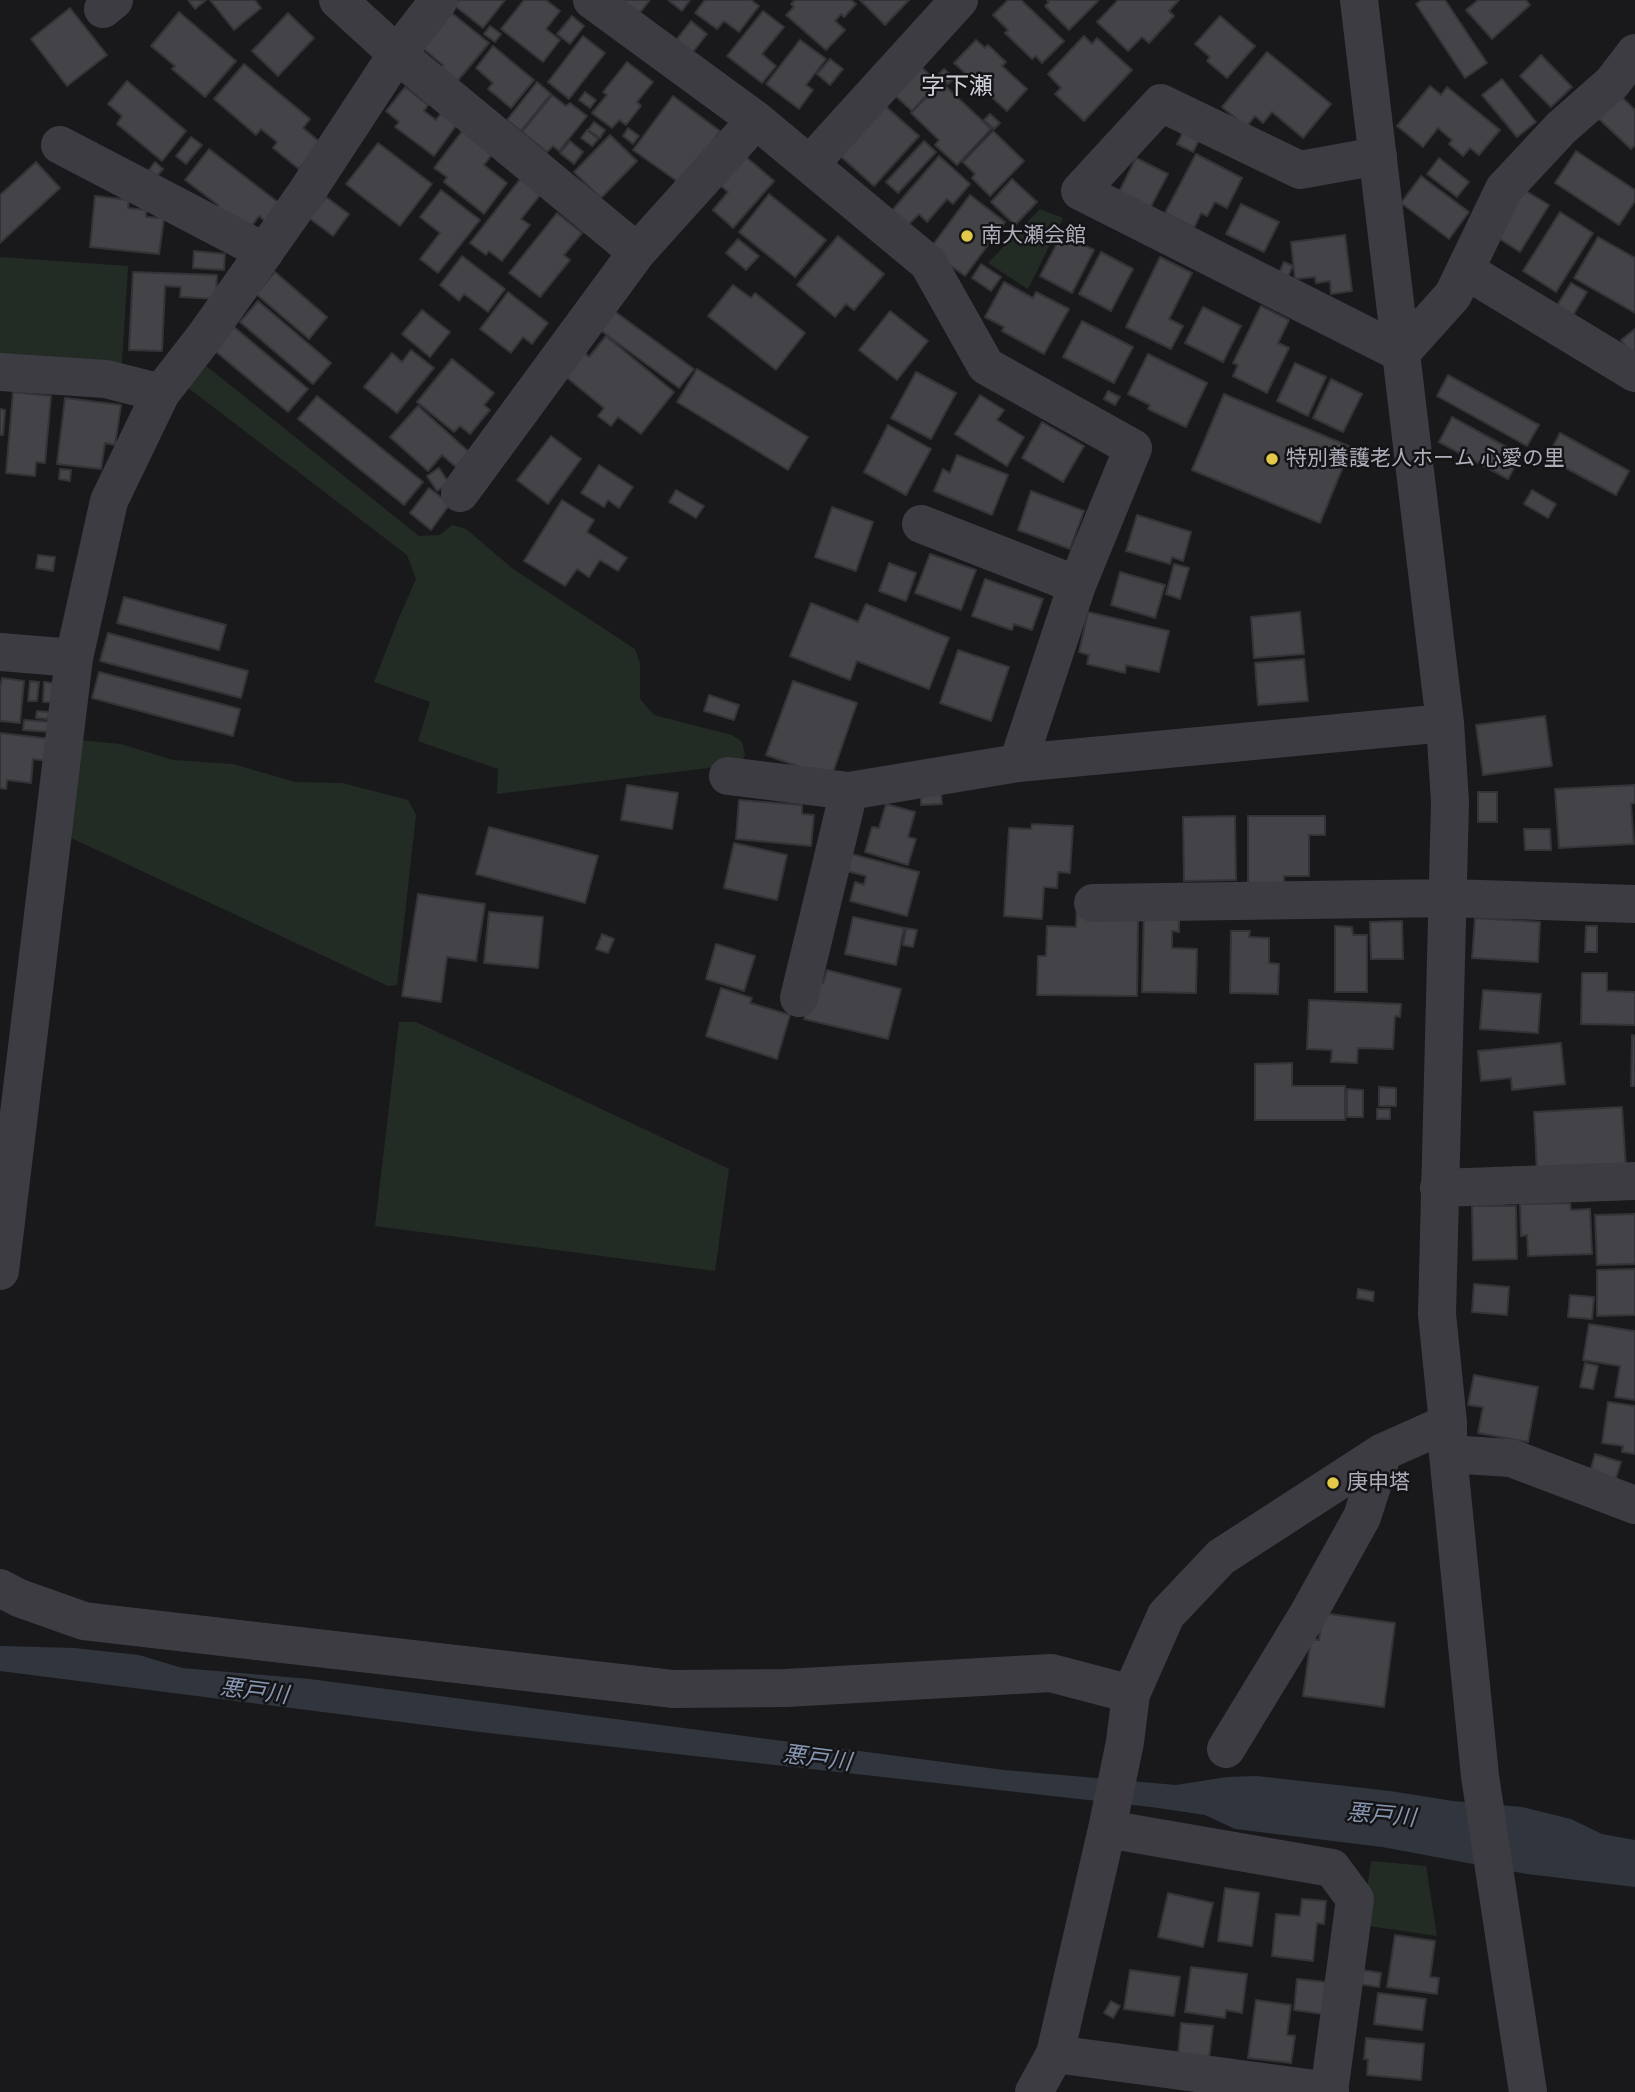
<!DOCTYPE html>
<meta charset="utf-8">
<style>
body{margin:0}
canvas{display:block;background:#19191b}
</style>
<canvas width="1635" height="2092"></canvas>
<script>
const g = document.querySelector('canvas').getContext('2d');
g.lineJoin = 'round';
function fill(path, color) { g.fillStyle = color; g.fill(path, 'evenodd'); }
const shape = rows => new Path2D(rows.map(r => 'M' + r).join(''));
function strokePath(path, color, width, dash) { g.strokeStyle = color; g.lineWidth = width; g.lineCap = dash ? 'butt' : 'round'; g.setLineDash(dash || []); g.stroke(path); }
function write(font, color, halo, rows, align = 'center') {
  g.font = font + ' "PT Sans","Noto Sans JP",sans-serif'; g.lineWidth = 5; g.setLineDash([]); g.textBaseline = 'middle'; g.strokeStyle = halo; g.fillStyle = color; for (const [text, x, y, turn = 0] of rows) {
    g.save(); g.translate(x, y); g.rotate((+turn || 0) * Math.PI / 180); g.textAlign = isNaN(turn) ? turn : align; if (halo) g.strokeText(text, 0, 0); g.fillText(text, 0, 0); g.restore();
  }
}
fill(shape([
 [1040,209,1063,218,1028,289,988,263],
 [0,257,128,266,122,363,0,355],
 [205,365,419,536,440,535,452,525,466,529,513,569,635,649,640,663,640,699,654,715,732,735,742,742,745,755,740,764,497,794,498,769,418,741,430,702,374,682,398,620,416,579,407,555,187,387],
 [77,740,121,744,173,760,233,764,295,782,342,783,408,800,416,815,397,985,388,986,69,837],
 [399,1022,416,1022,729,1169,715,1271,375,1226],
 [1371,1861,1426,1866,1437,1936,1362,1925]
]), '#232b25');
fill(shape([
 [0,1646,74,1648,139,1655,182,1668,310,1679,1004,1770,1176,1785,1227,1777,1257,1776,1390,1791,1453,1801,1522,1807,1571,1819,1602,1834,1635,1840,1635,1887,1527,1874,1382,1847,1235,1829,1205,1815,1151,1807,480,1732,0,1671]
]), '#30353e');
const building = shape([
 [188,0,206,0,195,9,188,0],
 [210,0,255,0,261,8,234,30,210,0],
 [459,0,505,0,483,28,455,6,459,0],
 [524,0,546,0,560,11,546,29,560,40,543,62,501,29,524,0],
 [625,0,650,0,635,19,620,7,625,0],
 [668,0,690,0,682,11,668,0],
 [705,0,751,0,759,6,739,32,724,21,717,29,695,13,705,0],
 [795,0,851,0,856,4,844,17,841,14,835,21,845,30,826,50,786,15,794,7,791,4,795,0],
 [860,0,909,0,885,25,860,0],
 [1008,0,1021,0,1064,41,1042,63,1036,56,1032,59,1005,33,1008,30,993,15,1008,0],
 [1047,0,1097,0,1098,1,1069,30,1045,6,1049,2,1047,0],
 [1118,0,1179,0,1169,11,1174,16,1149,43,1142,37,1128,51,1097,22,1118,0],
 [1422,0,1445,0,1487,63,1465,78,1416,4,1422,0],
 [1478,0,1526,0,1530,5,1492,39,1466,10,1478,0],
 [70,8,107,55,67,86,31,39,70,8],
 [448,10,489,43,455,84,438,70,443,65,419,45,448,10],
 [763,11,784,27,762,54,776,66,762,83,727,56,763,11],
 [179,12,236,61,205,97,172,69,175,66,151,46,179,12],
 [288,13,314,38,278,76,252,51,288,13],
 [572,16,584,26,570,44,557,34,572,16],
 [1220,16,1255,46,1227,78,1207,61,1210,57,1195,44,1220,16],
 [691,21,707,34,689,57,673,44,691,21],
 [490,26,501,34,495,42,484,34,490,26],
 [583,36,605,53,569,99,548,82,583,36],
 [1084,36,1092,44,1097,38,1132,70,1084,121,1055,94,1061,88,1048,74,1084,36],
 [800,40,826,59,806,85,813,90,799,109,766,84,800,40],
 [976,40,985,48,988,45,1006,62,1002,66,1027,89,1007,111,954,63,976,40],
 [493,46,534,80,511,108,488,89,493,83,476,68,493,46],
 [1267,52,1331,104,1303,138,1272,112,1263,123,1255,116,1246,127,1222,107,1267,52],
 [1541,55,1572,87,1551,107,1520,76,1541,55],
 [830,59,843,69,830,85,817,74,830,59],
 [627,62,653,82,637,102,641,106,626,125,619,120,612,128,592,113,607,95,603,92,627,62],
 [916,62,938,83,912,111,889,90,916,62],
 [244,64,310,119,303,128,321,143,299,169,273,148,277,142,261,129,256,135,214,99,244,64],
 [944,69,954,78,948,84,938,75,944,69],
 [1502,79,1536,122,1517,137,1482,95,1502,79],
 [127,81,186,131,162,161,117,124,122,116,108,104,127,81],
 [537,82,551,94,521,131,507,120,537,82],
 [941,82,991,129,957,165,935,145,939,140,911,113,941,82],
 [1430,86,1441,95,1447,87,1500,130,1479,155,1470,148,1463,156,1449,144,1452,140,1438,128,1423,147,1397,126,1430,86],
 [405,87,428,105,424,111,436,120,442,112,458,123,434,156,395,127,399,122,386,111,405,87],
 [585,92,596,100,590,108,579,100,585,92],
 [552,95,566,106,570,103,587,116,559,151,553,146,547,152,522,132,552,95],
 [1620,95,1635,110,1635,145,1631,149,1598,118,1620,95],
 [673,96,720,131,681,184,633,150,673,96],
 [882,103,919,136,874,186,838,154,882,103],
 [990,114,1000,123,994,129,984,120,990,114],
 [594,122,605,130,600,138,588,130,594,122],
 [628,128,639,136,633,144,623,136,628,128],
 [463,130,493,153,484,165,507,183,484,214,444,182,447,177,434,168,463,130],
 [587,130,598,139,592,146,581,138,587,130],
 [993,131,1024,161,990,196,972,178,975,174,963,162,993,131],
 [1183,132,1199,140,1193,152,1177,144,1183,132],
 [610,135,637,161,601,198,574,172,610,135],
 [191,137,202,145,186,164,176,156,191,137],
 [570,141,583,152,574,164,560,153,570,141],
 [924,141,936,152,898,193,886,182,924,141],
 [378,143,432,184,400,226,346,184,378,143],
 [209,149,279,203,265,221,259,216,251,227,216,209,218,205,185,180,209,149],
 [1576,151,1635,190,1635,201,1619,225,1555,183,1576,151],
 [1196,154,1242,178,1227,208,1215,202,1207,216,1201,213,1194,228,1165,213,1196,154],
 [745,156,774,181,733,228,713,210,728,192,720,185,745,156],
 [939,156,970,184,953,204,947,199,927,222,919,214,905,228,889,214,939,156],
 [1136,158,1168,174,1149,210,1118,194,1136,158],
 [1439,158,1469,182,1457,197,1427,174,1439,158],
 [36,162,60,188,0,243,0,195,36,162],
 [155,162,163,169,157,176,149,170,155,162],
 [1421,176,1469,212,1449,239,1401,203,1421,176],
 [521,178,541,194,521,219,530,225,502,261,489,251,486,255,470,243,521,178],
 [1012,179,1037,202,1015,225,991,202,1012,179],
 [1521,188,1549,205,1520,252,1492,234,1521,188],
 [441,190,480,220,438,273,420,259,440,233,420,217,441,190],
 [769,194,826,240,795,277,739,232,769,194],
 [970,195,1005,222,965,276,929,250,970,195],
 [95,196,129,200,128,208,146,210,146,217,164,218,159,254,90,247,95,196],
 [326,197,349,214,333,236,309,218,326,197],
 [1241,204,1279,222,1264,252,1226,234,1241,204],
 [1560,212,1593,233,1556,292,1523,271,1560,212],
 [557,213,582,233,564,255,570,260,540,297,509,273,557,213],
 [1062,234,1094,250,1072,293,1040,276,1062,234],
 [1345,235,1352,291,1331,294,1330,281,1316,283,1315,277,1295,279,1291,242,1345,235],
 [838,236,884,274,854,310,846,304,835,317,797,285,838,236],
 [1598,237,1635,258,1635,313,1574,278,1598,237],
 [738,239,759,256,746,270,726,253,738,239],
 [194,251,225,254,224,270,193,268,194,251],
 [1101,252,1133,269,1111,311,1079,294,1101,252],
 [462,256,505,289,488,312,464,294,459,301,440,285,462,256],
 [1160,257,1192,273,1169,319,1183,326,1171,349,1126,327,1160,257],
 [1284,262,1293,266,1288,276,1279,273,1284,262],
 [981,264,1001,277,991,291,972,278,981,264],
 [133,272,217,275,216,299,180,297,181,287,165,286,162,351,129,350,133,272],
 [275,272,327,317,309,339,256,294,275,272],
 [1004,282,1033,298,1036,292,1069,309,1044,354,1002,331,1004,327,985,317,1004,282],
 [1571,283,1587,292,1569,322,1553,312,1571,283],
 [733,285,751,298,755,293,805,333,776,370,708,316,733,285],
 [508,292,548,323,532,344,523,337,511,353,480,329,508,292],
 [258,301,331,363,313,384,240,322,258,301],
 [1261,306,1289,320,1278,343,1289,348,1267,393,1233,376,1238,365,1233,363,1261,306],
 [1203,307,1241,326,1223,362,1185,343,1203,307],
 [422,310,450,332,430,357,402,334,422,310],
 [614,311,694,369,679,388,600,330,614,311],
 [890,311,928,341,897,380,859,350,890,311],
 [1082,321,1133,347,1114,383,1063,357,1082,321],
 [234,327,308,389,288,412,214,350,234,327],
 [1635,329,1635,353,1632,355,1621,340,1635,329],
 [606,336,674,392,641,434,618,417,611,426,598,416,604,408,566,377,585,353,589,357,606,336],
 [411,350,434,368,397,413,364,387,392,353,402,362,411,350],
 [1148,354,1207,383,1186,427,1148,409,1150,405,1128,394,1148,354],
 [452,359,494,393,484,405,490,410,470,434,460,426,454,432,417,402,452,359],
 [1295,363,1326,377,1308,416,1277,401,1295,363],
 [697,369,808,437,788,470,677,402,697,369],
 [916,372,956,393,931,439,891,418,916,372],
 [1448,375,1539,425,1527,446,1437,396,1448,375],
 [1331,379,1362,394,1343,432,1313,418,1331,379],
 [1108,391,1120,397,1115,405,1104,399,1108,391],
 [13,392,51,396,45,463,36,462,35,476,6,473,13,392],
 [1224,394,1351,447,1320,523,1192,470,1224,394],
 [980,395,1004,410,997,420,1024,437,1007,466,955,434,980,395],
 [317,396,423,482,404,505,298,419,317,396],
 [65,398,121,405,115,445,105,443,101,469,57,464,65,398],
 [418,406,469,452,456,467,442,455,428,471,390,437,418,406],
 [0,409,5,410,3,435,0,435,0,409],
 [1452,417,1521,455,1508,479,1439,442,1452,417],
 [1042,422,1084,446,1063,482,1022,458,1042,422],
 [888,425,931,449,906,495,864,472,888,425],
 [1560,433,1629,471,1616,495,1547,458,1560,433],
 [551,436,581,459,548,504,517,480,551,436],
 [957,455,1008,475,992,515,934,491,943,469,950,473,957,455],
 [599,465,633,487,619,508,608,500,604,507,581,493,599,465],
 [439,468,449,483,437,491,427,476,439,468],
 [60,469,71,470,70,481,59,479,60,469],
 [429,488,450,504,431,530,410,513,429,488],
 [676,490,704,506,696,518,669,502,676,490],
 [1532,490,1556,504,1548,518,1524,504,1532,490],
 [1031,491,1084,511,1070,549,1018,530,1031,491],
 [562,500,594,520,587,532,627,558,618,571,600,560,589,577,577,569,565,586,524,561,562,500],
 [832,507,873,522,856,571,815,557,832,507],
 [1137,515,1191,532,1183,561,1172,557,1170,564,1126,551,1137,515],
 [930,554,976,570,961,610,915,593,930,554],
 [38,555,55,557,53,571,36,568,38,555],
 [889,563,916,573,906,601,879,591,889,563],
 [1174,564,1189,568,1180,599,1166,594,1174,564],
 [1120,572,1165,585,1155,618,1111,605,1120,572],
 [985,579,1043,599,1032,630,1014,624,1012,630,972,616,985,579],
 [124,597,226,625,219,650,117,623,124,597],
 [811,603,858,622,866,604,949,638,929,689,857,661,850,680,790,656,811,603],
 [1088,612,1169,631,1159,672,1126,665,1125,673,1087,664,1089,655,1079,652,1088,612],
 [1300,612,1304,654,1254,658,1251,617,1300,612],
 [108,633,248,671,241,698,100,661,108,633],
 [958,650,1009,667,991,721,940,703,958,650],
 [1304,659,1308,701,1258,705,1255,663,1304,659],
 [99,672,240,709,233,736,92,698,99,672],
 [2,678,24,681,20,723,0,721,0,688,2,678],
 [30,681,39,682,37,701,28,701,30,681],
 [793,681,857,703,831,778,766,755,793,681],
 [44,682,53,683,52,702,43,702,44,682],
 [709,695,739,705,734,720,704,711,709,695],
 [37,711,49,712,48,719,36,718,37,711],
 [1545,716,1552,766,1483,775,1476,725,1545,716],
 [24,720,52,722,51,732,23,730,24,720],
 [0,733,51,739,49,761,33,759,31,783,7,780,6,789,0,788,0,733],
 [627,785,678,793,672,829,621,820,627,785],
 [1635,785,1635,803,1631,804,1634,844,1559,848,1555,789,1635,785],
 [941,790,942,804,921,805,921,791,941,790],
 [1478,792,1497,792,1497,822,1478,822,1478,792],
 [739,800,802,805,802,814,814,815,811,846,736,839,739,800],
 [886,804,915,812,908,837,916,839,908,865,865,852,872,827,879,828,886,804],
 [1235,816,1236,880,1184,881,1183,817,1235,816],
 [1248,816,1325,816,1325,835,1309,835,1309,876,1284,876,1284,886,1248,886,1248,816],
 [1032,824,1073,826,1070,873,1058,872,1057,888,1044,887,1042,919,1004,916,1009,828,1031,829,1032,824],
 [489,827,598,856,585,903,476,874,489,827],
 [1524,829,1550,829,1551,850,1525,850,1524,829],
 [734,843,787,855,777,900,724,888,734,843],
 [844,852,919,872,907,916,850,901,855,882,864,885,866,876,839,869,844,852],
 [418,894,485,904,476,961,447,957,441,1002,402,996,418,894],
 [1077,906,1138,919,1137,996,1037,995,1038,956,1046,956,1047,926,1076,927,1077,906],
 [1144,911,1179,912,1179,932,1172,931,1172,948,1197,949,1196,993,1142,992,1144,911],
 [489,912,543,917,538,968,484,963,489,912],
 [853,917,904,928,896,965,845,954,853,917],
 [1475,918,1540,922,1538,962,1472,958,1475,918],
 [1402,921,1403,959,1371,959,1370,922,1402,921],
 [1335,926,1352,927,1353,935,1367,935,1367,992,1335,992,1335,926],
 [1586,926,1597,926,1597,952,1585,952,1586,926],
 [906,928,917,930,913,947,903,945,906,928],
 [1231,931,1250,931,1249,937,1269,938,1269,963,1279,964,1278,994,1230,993,1231,931],
 [602,934,614,939,608,953,596,949,602,934],
 [716,944,755,956,744,991,706,979,716,944],
 [827,970,901,989,888,1039,804,1019,814,981,823,983,827,970],
 [1582,973,1607,973,1607,991,1635,992,1635,1025,1581,1024,1582,973],
 [721,988,752,998,750,1003,790,1015,777,1059,706,1036,721,988],
 [1483,990,1541,994,1538,1033,1480,1029,1483,990],
 [1309,1000,1401,1004,1400,1017,1395,1016,1393,1049,1358,1048,1357,1063,1331,1062,1332,1050,1307,1049,1309,1000],
 [1632,1035,1635,1036,1635,1086,1631,1086,1632,1035],
 [1561,1043,1565,1084,1512,1090,1511,1078,1481,1081,1478,1051,1561,1043],
 [1292,1063,1292,1086,1345,1086,1345,1120,1255,1120,1255,1064,1292,1063],
 [1379,1087,1396,1088,1396,1106,1379,1106,1379,1087],
 [1347,1089,1363,1090,1363,1117,1347,1117,1347,1089],
 [1622,1107,1626,1169,1537,1173,1534,1112,1622,1107],
 [1377,1109,1390,1109,1390,1119,1377,1119,1377,1109],
 [1570,1203,1571,1210,1590,1209,1592,1254,1528,1256,1527,1235,1521,1236,1520,1204,1570,1203],
 [1472,1206,1516,1206,1517,1259,1473,1260,1472,1206],
 [1635,1214,1635,1264,1597,1265,1595,1215,1635,1214],
 [1635,1269,1635,1315,1597,1316,1597,1270,1635,1269],
 [1474,1284,1509,1287,1507,1315,1472,1312,1474,1284],
 [1358,1289,1374,1292,1373,1301,1357,1298,1358,1289],
 [1570,1295,1594,1297,1592,1319,1568,1317,1570,1295],
 [1589,1324,1635,1331,1635,1400,1615,1397,1620,1366,1583,1360,1589,1324],
 [1585,1363,1598,1366,1593,1389,1580,1387,1585,1363],
 [1474,1375,1538,1387,1528,1442,1478,1433,1483,1407,1468,1405,1474,1375],
 [1608,1402,1635,1406,1635,1454,1622,1452,1623,1446,1602,1443,1608,1402],
 [1595,1454,1621,1462,1614,1484,1589,1476,1595,1454],
 [1322,1613,1395,1623,1384,1707,1303,1696,1311,1639,1319,1640,1322,1613],
 [1225,1888,1259,1893,1252,1946,1218,1941,1225,1888],
 [1168,1893,1213,1903,1203,1947,1158,1937,1168,1893],
 [1302,1899,1326,1901,1324,1924,1317,1923,1313,1961,1272,1956,1276,1914,1300,1916,1302,1899],
 [1395,1935,1435,1941,1430,1977,1439,1978,1437,1994,1387,1987,1395,1935],
 [1191,1967,1247,1974,1242,2013,1226,2010,1225,2018,1185,2012,1191,1967],
 [1130,1970,1180,1977,1174,2016,1124,2009,1130,1970],
 [1362,1970,1381,1973,1379,1987,1360,1984,1362,1970],
 [1297,1979,1326,1982,1323,2014,1294,2010,1297,1979],
 [1378,1993,1426,1999,1422,2030,1374,2024,1378,1993],
 [1256,2000,1291,2005,1287,2035,1295,2036,1291,2063,1248,2058,1256,2000],
 [1111,2001,1120,2006,1113,2018,1104,2013,1111,2001],
 [1181,2023,1213,2026,1209,2058,1178,2055,1181,2023],
 [1366,2038,1424,2044,1421,2080,1367,2075,1368,2059,1364,2059,1366,2038]
]);
fill(building, '#444348');
strokePath(building, '#343337', 2);
strokePath(shape([
 [338,0,397,54,637,252],
 [592,0,756,120,928,263,986,366,1133,448,1077,585,1018,763],
 [1359,0,1445,723,1450,802,1437,1314,1448,1423,1448,1454,1480,1776,1528,2092],
 [103,9,114,0],
 [60,145,265,252],
 [1378,156,1300,170,1161,103,1080,191,1401,353],
 [810,164,959,0],
 [1465,270,1635,373],
 [1401,353,1453,295,1504,189,1561,128,1612,83,1635,53],
 [0,372,106,379,161,393],
 [460,493,637,252,756,120],
 [921,524,1077,585],
 [0,652,74,658],
 [728,776,849,791,1018,763,1445,723],
 [1093,903,1449,898,1635,904],
 [799,998,849,791],
 [1439,1188,1635,1181],
 [0,1271,74,658,109,501,161,393,206,335,306,193,397,54,439,0],
 [1448,1454,1511,1458,1635,1505],
 [0,1588,19,1598,84,1621,674,1689,786,1688,1051,1673,1131,1694],
 [1226,1749,1307,1616,1362,1517,1383,1452],
 [1107,1829,1332,1868,1355,1899,1329,2092],
 [1055,2054,1330,2091],
 [1034,2092,1055,2054,1107,1829,1125,1742,1131,1694,1166,1615,1221,1557,1383,1452,1448,1423]
]), '#3c3c42', 38);
for (const [x, y, r, color] of [
 [967,236,7,"#e4c949"],
 [1272,459,7,"#e4c949"],
 [1333,1483,7,"#e4c949"]
]) { const dot = new Path2D(); dot.arc(x, y, r, 0, 2 * Math.PI); g.fillStyle = color; g.fill(dot); strokePath(dot, '#141416', 2.5); }
write('21px', '#adaeba', '#141416', [
 ["南大瀬会館",981,236],
 ["特別養護老人ホーム 心愛の里",1286,459],
 ["庚申塔",1347,1483]
], 'left');
write('italic 23px', '#8796b1', '#141416', [
 ["悪戸川",254,1692,7],
 ["悪戸川",817,1759,7],
 ["悪戸川",1381,1816,5]
]);
write('24px', '#cdced6', '#141416', [
 ["字下瀬",957,87]
]);
</script>
